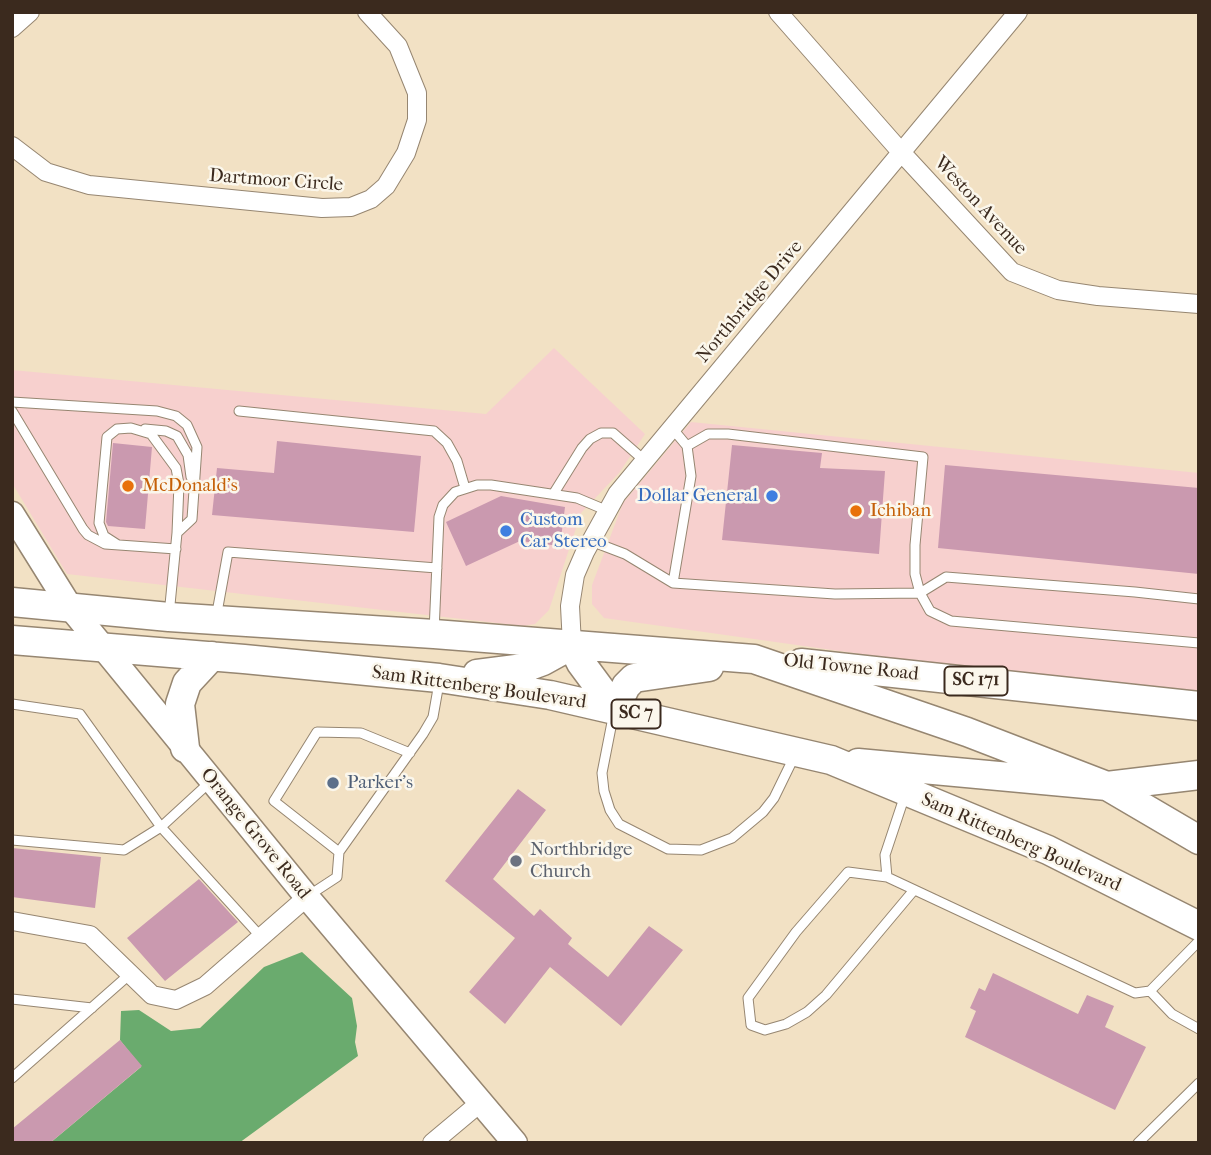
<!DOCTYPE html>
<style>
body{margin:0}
#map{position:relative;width:1211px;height:1155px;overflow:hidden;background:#f2e1c4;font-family:"IM FELL French Canon",serif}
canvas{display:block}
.frame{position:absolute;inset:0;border:14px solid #3b2a1e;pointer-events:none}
</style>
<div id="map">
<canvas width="1211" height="1155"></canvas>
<div class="frame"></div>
</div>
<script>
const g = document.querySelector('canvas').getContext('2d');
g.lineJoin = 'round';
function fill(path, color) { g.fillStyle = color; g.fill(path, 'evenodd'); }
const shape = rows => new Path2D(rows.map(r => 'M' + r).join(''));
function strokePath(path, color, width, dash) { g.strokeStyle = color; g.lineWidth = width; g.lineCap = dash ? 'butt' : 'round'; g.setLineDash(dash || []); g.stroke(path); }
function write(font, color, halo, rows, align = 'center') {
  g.font = font + ' "IM FELL French Canon",serif'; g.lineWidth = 5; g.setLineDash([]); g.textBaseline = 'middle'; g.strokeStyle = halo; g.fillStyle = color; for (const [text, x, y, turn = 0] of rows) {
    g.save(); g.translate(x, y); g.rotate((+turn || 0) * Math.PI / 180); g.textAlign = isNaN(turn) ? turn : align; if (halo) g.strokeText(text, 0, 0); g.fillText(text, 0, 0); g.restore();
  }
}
fill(shape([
 [554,348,645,434,619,473,581,513,549,610,535,624,523,626,67,574,12,483,12,370,486,414],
 [691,422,1199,473,1199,692,904,660,604,618,592,604,592,585,623,503]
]), '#f7d0ce');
fill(shape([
 [302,952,352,998,357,1026,355,1042,358,1056,239,1143,50,1143,141,1067,120,1040,121,1011,139,1010,171,1031,200,1028,264,967]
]), '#6aab6e');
fill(shape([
 [277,441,421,456,414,532,212,515,217,468,274,473],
 [113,443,152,447,145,529,108,526,106,522],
 [732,445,822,453,820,468,885,471,879,554,722,540],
 [945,465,1199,488,1199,574,938,548],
 [501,496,565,507,560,546,520,541,466,566,446,522],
 [518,789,546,810,493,879,534,916,540,909,572,938,568,944,608,977,649,926,683,950,621,1026,550,967,505,1024,469,992,515,938,445,881],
 [12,848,101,857,95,908,12,897],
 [199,879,238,922,165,981,127,938],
 [993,973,1078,1014,1087,995,1114,1006,1105,1027,1146,1047,1115,1110,965,1037,976,1011,970,1008,979,988,985,991],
 [120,1040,142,1066,50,1143,12,1143,12,1129]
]), '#ca99af');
const lane = shape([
 [12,402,157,411,176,416,187,425,197,447,192,519,177,533,169,615],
 [12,411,83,529,88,535,105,544,176,549],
 [239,411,434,431,447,443,457,461,465,488],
 [672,428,687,446,691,476,673,583],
 [145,429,166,431,177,436,188,455,191,477],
 [554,493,582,448,590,439,601,433,613,433,645,461],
 [591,541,625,554,673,583,835,594,920,593,915,574,915,545,923,457,728,434,708,434,687,446],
 [118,545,104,536,99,523,107,437,117,429,131,428,151,434,176,468,179,484,177,533],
 [1199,599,1135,592,946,577,920,593,930,611,951,621,1199,643],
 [216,618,228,552,437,568],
 [434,632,439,517,443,505,455,492,477,485,491,485,577,498,608,511],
 [12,704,80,714,161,827,261,937],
 [614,712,602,773,604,791,610,810,619,824,668,849,701,850,732,838,763,812,774,798,794,757],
 [12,840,124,850,161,827,210,782],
 [339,852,274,801,317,732,361,733,410,753],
 [887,877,885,855,905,795],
 [914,890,826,995,807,1012,786,1024,765,1030,751,1025,748,998,796,932,848,872,887,877,1135,993,1150,991,1199,941],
 [308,896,337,877,339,852,423,734,433,717,439,683],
 [1150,991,1172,1014,1199,1029],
 [12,999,92,1008],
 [12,1078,130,974],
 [1138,1143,1199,1083]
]);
const street = shape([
 [778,12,901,152,1012,272,1058,290,1098,296,1199,304],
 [12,28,30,12],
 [12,146,46,172,89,185,322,208,351,207,371,199,386,186,406,153,417,120,417,93,398,46,367,12],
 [572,645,570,606,575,575,585,552,617,494,1018,12],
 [12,921,90,935,152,995,176,1000,205,986,307,897],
 [432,1143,481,1102]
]);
const secondary = shape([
 [12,514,70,607,307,897,515,1143]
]);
const primary = shape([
 [12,602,169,617,434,634,754,659,967,732,1107,786,1199,840],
 [12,640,244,659,439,678,550,695,831,760,1048,850,1199,926],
 [572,645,581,663,615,709,626,686,634,678,709,667],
 [801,663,1199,706],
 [477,674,524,668,543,661,572,645],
 [185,748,180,704,187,683,212,656],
 [858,763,1107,786,1199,775]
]);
strokePath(lane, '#968671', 11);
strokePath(street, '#968671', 20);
strokePath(secondary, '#968671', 27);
strokePath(primary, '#968671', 31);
strokePath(lane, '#fff', 9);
strokePath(street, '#fff', 18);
strokePath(secondary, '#fff', 24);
strokePath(primary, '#fff', 28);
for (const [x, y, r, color] of [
 [128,486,7,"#e8710a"],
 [772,496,7,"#3f7fe0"],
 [856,511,7,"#e8710a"],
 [506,531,7,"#3f7fe0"],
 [333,783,7,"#5c6f8a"],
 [516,861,7,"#6b7280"]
]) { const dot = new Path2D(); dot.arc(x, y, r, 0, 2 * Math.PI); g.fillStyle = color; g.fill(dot); strokePath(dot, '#fbf7ec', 2.5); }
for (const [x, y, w] of [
 [976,681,63],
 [636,714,49]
]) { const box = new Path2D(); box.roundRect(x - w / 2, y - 14.5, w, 29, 5); g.fillStyle = '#fbf7ec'; g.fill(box); strokePath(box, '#3b2a1e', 2); }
write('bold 18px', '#3b2a1e', null, [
 ["SC 171",976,681],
 ["SC 7",636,714]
]);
write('19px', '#3b2a1e', '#fbf7ec', [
 ["Dartmoor Circle",276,181,4],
 ["Weston Avenue",980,206,47],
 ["Northbridge Drive",750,302,-50],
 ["Old Towne Road",851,668,6],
 ["Sam Rittenberg Boulevard",479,688,8],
 ["Orange Grove Road",255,834,51],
 ["Sam Rittenberg Boulevard",1021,843,24]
]);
write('19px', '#c56008', '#fbf7ec', [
 ["McDonald's",142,486],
 ["Ichiban",870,511]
], 'left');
write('19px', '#366cbe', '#fbf7ec', [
 ["Dollar General",758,496],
 ["Custom",520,520,"left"],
 ["Car Stereo",520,542,"left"]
], 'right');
write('19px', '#4e5e75', '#fbf7ec', [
 ["Parker's",347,783]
], 'left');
write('19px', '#5b616d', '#fbf7ec', [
 ["Northbridge",530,850],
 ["Church",530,872]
], 'left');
</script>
